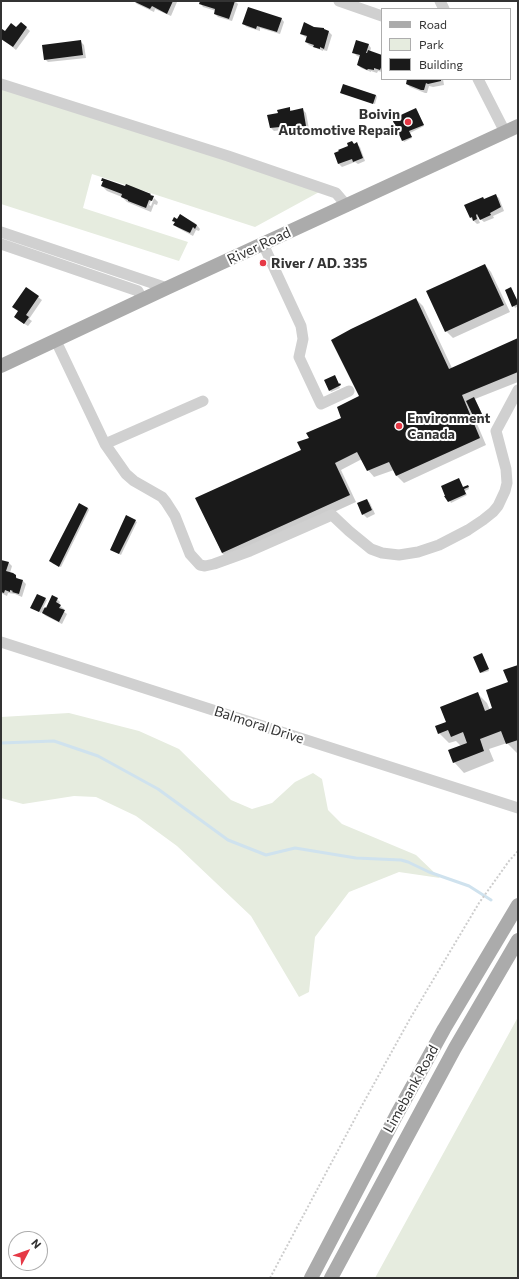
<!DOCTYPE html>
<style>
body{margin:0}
#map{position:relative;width:519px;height:1279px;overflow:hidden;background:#fff;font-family:Commissioner,sans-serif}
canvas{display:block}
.frame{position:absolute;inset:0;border:2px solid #333;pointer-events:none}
.legend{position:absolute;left:381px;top:8px;width:130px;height:72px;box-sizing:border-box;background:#fff;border:1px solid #adadad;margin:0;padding:5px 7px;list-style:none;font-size:12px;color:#333}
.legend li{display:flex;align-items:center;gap:8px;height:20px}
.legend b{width:20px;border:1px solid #adadad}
.north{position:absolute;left:8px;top:1231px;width:40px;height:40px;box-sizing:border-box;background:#fff;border:1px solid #adadad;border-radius:50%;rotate:49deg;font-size:11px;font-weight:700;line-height:16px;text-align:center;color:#333}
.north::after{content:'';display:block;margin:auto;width:14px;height:18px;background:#e63946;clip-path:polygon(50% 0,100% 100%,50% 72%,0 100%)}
</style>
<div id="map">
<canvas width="519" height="1279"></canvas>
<div class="frame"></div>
<ul class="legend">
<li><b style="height:5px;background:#ababab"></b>Road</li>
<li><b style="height:11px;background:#e6ecdf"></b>Park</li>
<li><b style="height:11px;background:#1a1a1a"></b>Building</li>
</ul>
<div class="north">N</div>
</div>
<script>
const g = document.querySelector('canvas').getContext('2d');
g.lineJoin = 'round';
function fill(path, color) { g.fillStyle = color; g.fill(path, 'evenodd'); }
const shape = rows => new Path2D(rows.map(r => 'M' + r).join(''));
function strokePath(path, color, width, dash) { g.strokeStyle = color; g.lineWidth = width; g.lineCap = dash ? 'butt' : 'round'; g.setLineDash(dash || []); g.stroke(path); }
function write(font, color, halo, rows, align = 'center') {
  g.font = font + ' Commissioner,sans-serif'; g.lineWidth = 4; g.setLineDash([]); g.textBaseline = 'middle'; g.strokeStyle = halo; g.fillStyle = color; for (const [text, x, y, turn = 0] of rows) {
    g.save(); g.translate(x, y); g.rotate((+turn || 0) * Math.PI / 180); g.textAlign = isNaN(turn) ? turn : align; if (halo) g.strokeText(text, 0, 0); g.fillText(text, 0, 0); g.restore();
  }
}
fill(shape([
 [1,82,321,191,255,227,92,174,83,208,188,242,179,261,1,204],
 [69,713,139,731,179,749,231,800,252,809,272,803,295,782,313,773,322,779,328,810,342,824,416,855,440,878,399,872,349,892,315,937,309,992,299,997,251,916,177,846,136,816,96,797,74,796,23,804,1,798,1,717],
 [518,1017,518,1278,375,1278]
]), '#e6ecdf');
fill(shape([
 [134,1,176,1,177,2,171,16,155,9,154,12,137,4],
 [201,1,235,1,238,4,232,21,218,17,215,14,216,11,203,7,200,3],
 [281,18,284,22,280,34,260,28,260,31,247,27,243,24],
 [21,23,30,31,16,50,5,41,1,36,1,32,5,32,16,28],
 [320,28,329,32,332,35,327,51,323,50,323,51,309,45,306,42,307,38,301,34],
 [81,42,84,45,86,58,48,62,45,59],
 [368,44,371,48,370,52,382,56,382,72,378,71,377,73,371,71,371,72,361,68,358,65,360,57,357,56,353,52],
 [408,79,443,79,444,85,433,87,429,86,427,93,425,93,410,87,407,84],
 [342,93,376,95,377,97,375,104],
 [289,108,292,111,303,110,306,113,309,129,284,132,282,130,274,131,271,128],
 [417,110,424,126,410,133,412,138,404,142,393,120],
 [352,142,355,144,356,144,360,147,365,161,358,164,355,162,342,167,339,164,335,154,350,146],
 [102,180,150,194,153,197,149,205,151,206,154,198,158,202,157,205,154,204,151,212,127,202,122,197,107,191,102,186,103,182],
 [495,195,499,198,504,211,493,216,494,218,484,222,477,216,480,223,477,224,470,217,484,200],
 [180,215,195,223,200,229,199,231,196,230,193,236,178,228,175,225],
 [485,265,491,272,510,312,453,338,446,331],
 [511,288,518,302,518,306,515,308,506,291],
 [38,297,42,300,29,319,32,321,28,326,18,320],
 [416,299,423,306,452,368,518,340,518,382,475,399,483,416,475,419,486,445,404,483,397,476,394,470,374,477,368,470,362,459,341,470,356,502,229,560,222,553,197,499,302,451,310,439,342,419,361,396],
 [336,378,340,388,331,392,325,380],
 [468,486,469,489,465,491,467,495,451,503,442,487,463,488],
 [367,500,370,503,375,514,367,518,363,514],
 [88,508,89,510,61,567,52,563],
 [135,521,137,522,121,555,111,550],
 [1,561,9,563,12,566,10,573,13,573,19,580,23,581,26,584,22,597,15,594,8,593,7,596,1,593],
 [45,599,47,600,43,608,47,609,57,599,60,602,59,605,64,609,63,611,67,614,62,624,46,616,41,612,41,613,32,608],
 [482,654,489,671,482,673,480,672],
 [518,666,518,754,507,743,489,749,494,761,464,773,454,762,461,746,456,741,449,743,439,733,447,722,477,693,487,703,490,710,494,708]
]), '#0003');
strokePath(shape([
 [1,743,54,741,98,756,158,789,228,840,266,855,295,848,356,858,401,860,408,862,429,872,469,886,491,900]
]), '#cfe2ee', 3);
fill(shape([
 [133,1,173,1,167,14,152,6,150,9],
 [200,1,235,1,229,19,214,14,215,9,199,4],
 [248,7,282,18,277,32,257,26,256,29,242,24],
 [21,22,27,27,13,47,1,39,1,31,2,29,5,31,11,23,16,27],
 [304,22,314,27,324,28,324,29,329,31,324,49,320,47,320,49,313,47,314,45,305,42,307,36,300,34],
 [81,40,83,55,44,60,42,45],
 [356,40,369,44,366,53,367,53,368,50,382,55,382,65,380,70,374,68,374,70,368,69,367,70,357,65,360,55,352,53],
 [407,79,441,79,441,81,428,84,426,83,424,90,421,90,406,84],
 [343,84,376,95,373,104,340,93],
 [290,107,290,111,303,108,306,126,293,128,293,126,280,129,280,127,270,128,267,115,278,113,277,110],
 [416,108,424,125,409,131,412,137,402,141,392,119],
 [352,141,354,144,357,142,363,158,353,162,352,159,338,164,334,153,339,151,338,150,348,146,347,143],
 [102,178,125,186,126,184,151,194,150,195,154,196,152,201,149,200,146,208,128,201,128,200,121,197,122,194,101,186,103,181,101,181],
 [496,194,501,207,490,213,491,215,480,220,477,214,476,215,477,219,473,221,472,217,470,218,464,205,483,197,484,199],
 [180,214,197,225,195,229,193,227,190,233,173,225,175,222,172,221,174,217,177,219],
 [485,264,504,305,445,332,426,291],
 [26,287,39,296,26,315,29,317,24,324,14,317,18,311,12,307],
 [511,287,518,302,518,304,512,307,505,290],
 [416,298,449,369,518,338,518,372,462,395,480,438,396,476,389,462,367,471,357,452,335,463,350,495,222,553,195,498,301,450,297,442,309,438,306,433,341,418,337,407,359,396,331,340,351,329],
 [335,375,339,384,340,383,341,385,329,391,324,380],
 [474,397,482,414,474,418,466,401],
 [459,478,463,487,468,485,469,487,464,489,466,494,448,502,444,496,445,496,441,486],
 [367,499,372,510,362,515,357,503],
 [79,503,88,508,59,567,49,561],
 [126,515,136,520,119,554,110,550],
 [1,560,9,562,6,571,13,573,16,575,16,578,23,580,19,594,12,592,13,591,10,590,10,592,5,590,4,593,1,592],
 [37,594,46,598,39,612,30,608],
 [52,595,58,598,56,602,61,605,59,608,65,610,59,622,42,613,45,607,46,608],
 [482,653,489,669,480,673,473,657],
 [518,665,518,740,506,744,501,731,480,739,484,751,453,763,448,750,467,743,463,732,451,737,448,730,438,734,435,726,446,722,440,707,478,692,485,711,492,708,486,690,508,682,503,670]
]), '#1a1a1a');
strokePath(shape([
 [270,1278,359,1111,411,1017,479,903,509,861,518,851]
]), '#cdcdcd', 2, [2, 2]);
strokePath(shape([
 [339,1,382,16],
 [440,1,444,9],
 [478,79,505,132],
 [1,84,228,156,336,193,347,206],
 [1,232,167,288],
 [1,244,138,291,142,300],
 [263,244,301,326,303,339,299,357,321,404,349,391],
 [56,341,105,444,126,474,134,481,162,497,166,502,175,516,190,554,200,565,205,566,214,564,250,551,332,515,349,531,371,549,382,553,399,555,418,552,439,545,468,530,483,520,493,512,498,506,505,491,507,483,506,469,496,431,518,390],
 [105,444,203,401],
 [1,642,518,808]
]), '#d0d0d0', 11);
strokePath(shape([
 [1,366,167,288,518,126],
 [311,1278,397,1114,444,1029,518,905],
 [331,1278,455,1048,518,940]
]), '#ababab', 14);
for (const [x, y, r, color] of [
 [408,122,4,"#e63946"],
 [263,263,4,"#e63946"],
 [399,426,4,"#e63946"]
]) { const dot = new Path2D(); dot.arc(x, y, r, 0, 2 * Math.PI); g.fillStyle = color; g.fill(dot); strokePath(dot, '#fff', 1.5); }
write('bold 14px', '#333', '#fff', [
 ["Boivin",400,114,"right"],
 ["Automotive Repair",400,130,"right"],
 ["River / AD. 335",271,263],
 ["Environment",407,418],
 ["Canada",407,434]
], 'left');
write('14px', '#333', '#fff', [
 ["River Road",259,246,-25],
 ["Balmoral Drive",259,725,18],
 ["Limebank Road",411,1089,-61]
]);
</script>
